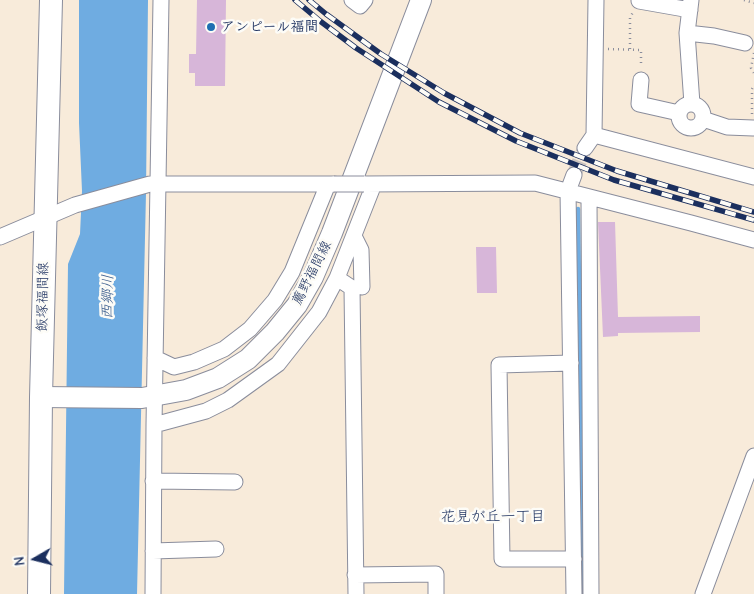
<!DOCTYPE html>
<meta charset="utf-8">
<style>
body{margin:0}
#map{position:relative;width:754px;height:594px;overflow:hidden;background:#f8ebda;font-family:"Comic Neue",sans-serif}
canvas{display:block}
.north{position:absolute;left:10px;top:534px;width:50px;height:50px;-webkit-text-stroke:4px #fdfcf7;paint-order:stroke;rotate:262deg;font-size:14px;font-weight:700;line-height:20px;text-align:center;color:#1b2f5e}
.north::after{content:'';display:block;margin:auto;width:18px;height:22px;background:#1b2f5e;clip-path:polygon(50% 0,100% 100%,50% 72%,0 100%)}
</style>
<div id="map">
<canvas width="754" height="594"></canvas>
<div class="north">N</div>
</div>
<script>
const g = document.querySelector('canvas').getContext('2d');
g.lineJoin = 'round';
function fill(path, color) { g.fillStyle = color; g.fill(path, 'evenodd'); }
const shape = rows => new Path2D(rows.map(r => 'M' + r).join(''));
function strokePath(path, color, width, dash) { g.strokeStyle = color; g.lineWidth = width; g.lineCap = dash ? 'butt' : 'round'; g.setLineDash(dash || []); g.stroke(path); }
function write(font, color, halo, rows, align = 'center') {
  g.font = font + ' "Comic Neue","Klee One",sans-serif'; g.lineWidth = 5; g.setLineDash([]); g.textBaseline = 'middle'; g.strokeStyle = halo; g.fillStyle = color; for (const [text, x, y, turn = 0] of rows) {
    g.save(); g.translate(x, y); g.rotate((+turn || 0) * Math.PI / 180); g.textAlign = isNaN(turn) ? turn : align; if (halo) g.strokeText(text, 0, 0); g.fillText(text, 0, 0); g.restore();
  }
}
fill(shape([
 [79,0,148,0,146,193,137,594,64,594,68,264,80,234,82,191,79,123]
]), '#6face1');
strokePath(shape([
 [578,209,583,594]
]), '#6face1', 4.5);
fill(shape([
 [197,0,226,0,225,86,195,86,195,73,189,73,189,54,196,54],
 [598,222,615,222,618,317,700,316,700,332,618,333,618,336,603,337],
 [476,247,496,247,497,293,477,293]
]), '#d7b6d9');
strokePath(shape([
 [574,175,585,148]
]), '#ccc5c1', 15, [15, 8]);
const street = shape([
 [352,0,360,6,365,0],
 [691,0,687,33,692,104],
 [639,1,690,10],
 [687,33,714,36,745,43],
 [641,80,639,104,679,113],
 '679 116a12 12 0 1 1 24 0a12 12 0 1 1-24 0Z',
 [703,119,727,127,753,128],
 [594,135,754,177],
 [585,148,594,135,596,0],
 [574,175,568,191,574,594],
 [364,184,535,183,691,223,754,240],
 [589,197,591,594],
 [354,236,361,250,362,287],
 [0,237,75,205,150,184,334,184],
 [337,278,352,288,356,594],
 [155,358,174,367,194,362,224,349,250,329,275,300,292,272,328,184],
 [571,363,499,365,502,559,574,559],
 [154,425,206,411,228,400,278,364,319,312,337,278,374,184],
 [153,481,235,482],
 [153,551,216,549],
 [355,575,436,574,436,594],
 [153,594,154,425,161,0],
 [703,594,754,456]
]);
const secondary = shape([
 [41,397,142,398,186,390,218,378,248,359,275,332,297,305,313,277,332,233,421,0]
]);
const primary = shape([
 [39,594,41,397,51,0]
]);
strokePath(street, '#8a8d9c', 17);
strokePath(secondary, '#8a8d9c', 22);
strokePath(primary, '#8a8d9c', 24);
strokePath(shape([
 [744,0,754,3],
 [608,49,641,50,641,66],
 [630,49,630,18,633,12],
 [754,53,751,68,754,73],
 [752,114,752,89,754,85]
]), '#8a8d9c', 2.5, [1, 4]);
strokePath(street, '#fff', 15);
strokePath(secondary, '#fff', 20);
strokePath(primary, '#fff', 22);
const rail = shape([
 [295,0,320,21,356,48,439,102,516,141,614,180,754,220],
 [309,0,326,14,381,54,444,93,520,133,617,171,754,212]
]);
strokePath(rail, '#1b2f5e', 5.5);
strokePath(rail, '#fdfcf7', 4, [11]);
const streetBridge = shape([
 [334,184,364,184]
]);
strokePath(streetBridge, '#8a8d9c', 17, []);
strokePath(streetBridge, '#fff', 15);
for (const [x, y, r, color] of [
 [211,27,5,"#1f6fb2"]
]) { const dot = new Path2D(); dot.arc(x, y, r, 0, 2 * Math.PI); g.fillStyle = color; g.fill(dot); strokePath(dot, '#fdfcf7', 2); }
write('bold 14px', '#1b2f5e', '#fdfcf7', [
 ["アンピール福間",221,27]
], 'left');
write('14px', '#1b2f5e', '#fdfcf7', [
 ["薦野福間線",312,273,-63],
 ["飯塚福間線",43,297,-89]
]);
write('italic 15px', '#385b8c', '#fdfcf7', [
 ["西郷川",108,297,-89]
]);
write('15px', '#1b2f5e', '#fdfcf7', [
 ["花見が丘一丁目",493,517]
]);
</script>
